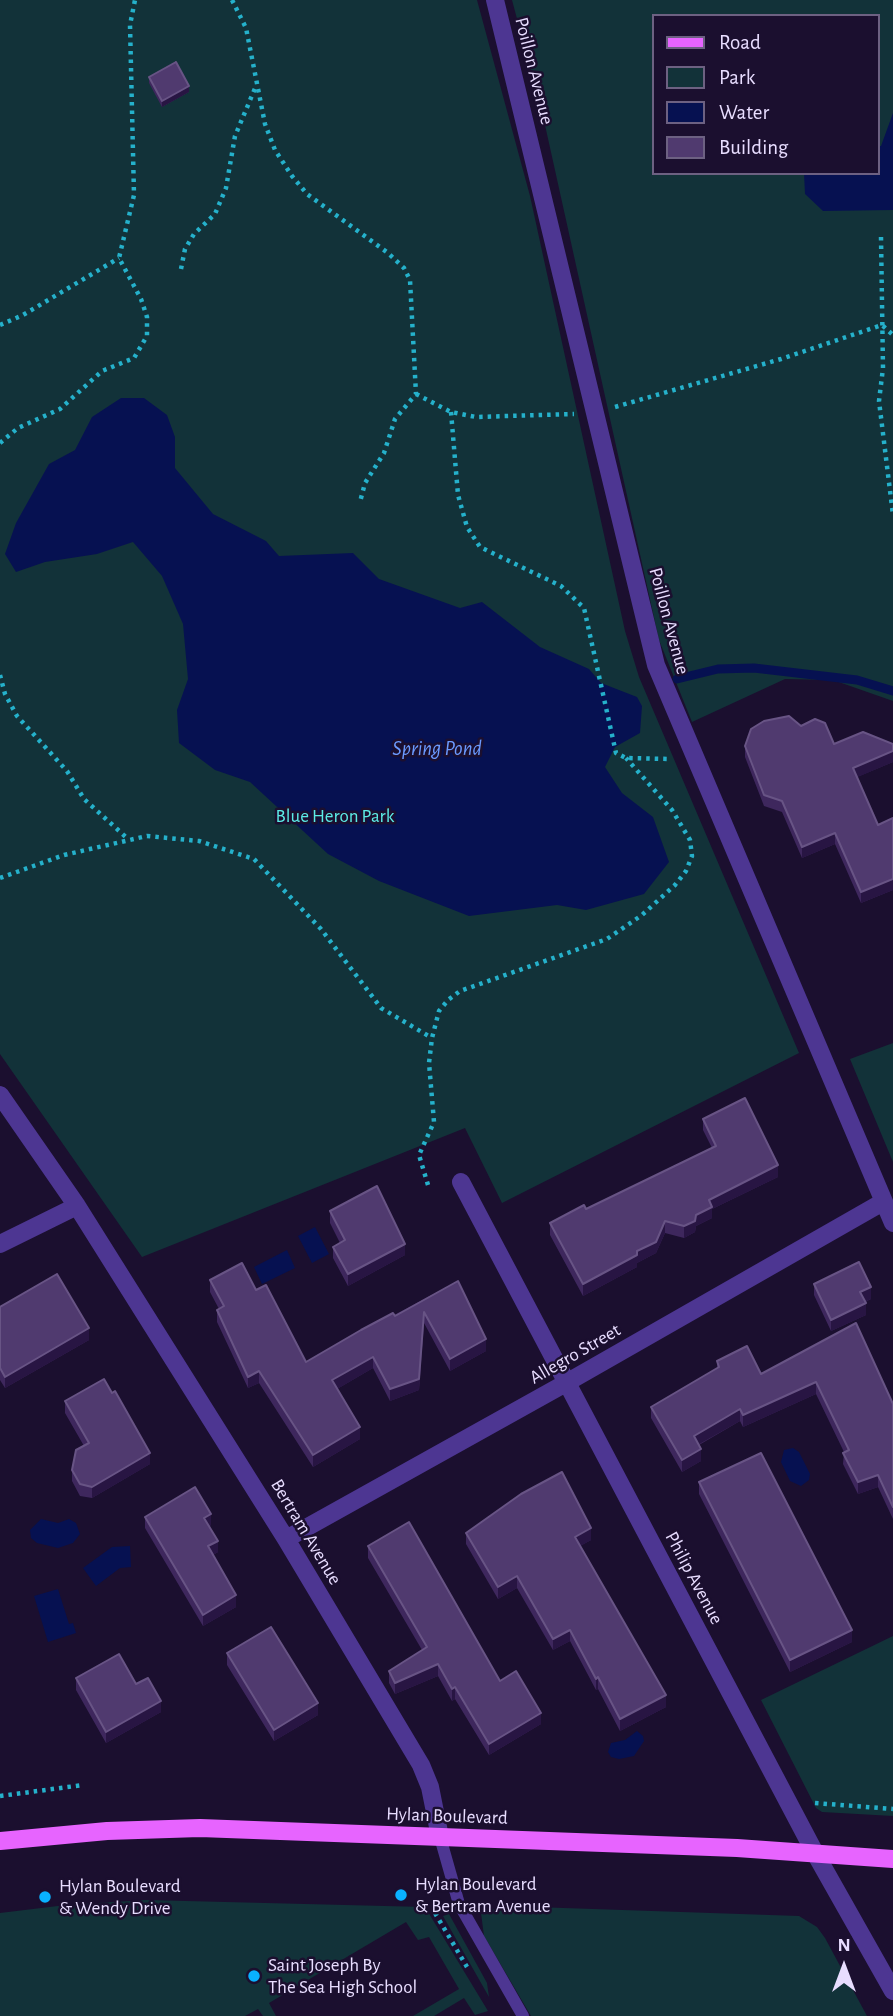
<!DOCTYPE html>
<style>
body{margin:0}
#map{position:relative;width:893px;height:2016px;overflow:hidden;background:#1b0f2f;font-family:"Alegreya Sans",sans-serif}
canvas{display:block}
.legend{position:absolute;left:652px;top:14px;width:228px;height:161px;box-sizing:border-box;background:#1b0f2f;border:2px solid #6d6182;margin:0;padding:9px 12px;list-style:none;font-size:21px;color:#e8ddff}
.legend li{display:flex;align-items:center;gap:14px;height:35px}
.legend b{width:35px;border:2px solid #6d6182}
.north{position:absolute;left:809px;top:1932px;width:70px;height:70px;-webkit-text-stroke:5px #1b0f2f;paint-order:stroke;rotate:0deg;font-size:19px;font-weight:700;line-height:28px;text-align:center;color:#e8ddff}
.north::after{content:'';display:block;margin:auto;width:24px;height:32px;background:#e8ddff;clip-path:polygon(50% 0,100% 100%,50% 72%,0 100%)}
</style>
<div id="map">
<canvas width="893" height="2016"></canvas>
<ul class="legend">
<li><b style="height:9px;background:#e764ff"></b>Road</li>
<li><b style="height:19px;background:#123239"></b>Park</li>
<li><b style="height:19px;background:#061151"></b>Water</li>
<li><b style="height:19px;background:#503a6f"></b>Building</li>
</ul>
<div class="north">N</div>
</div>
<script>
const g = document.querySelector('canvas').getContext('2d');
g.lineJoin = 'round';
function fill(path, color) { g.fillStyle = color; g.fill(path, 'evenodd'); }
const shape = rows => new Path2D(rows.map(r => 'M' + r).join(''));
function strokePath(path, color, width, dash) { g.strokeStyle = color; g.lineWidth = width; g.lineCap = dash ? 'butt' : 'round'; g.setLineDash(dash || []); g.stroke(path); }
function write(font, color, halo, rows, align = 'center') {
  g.font = font + ' "Alegreya Sans",sans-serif'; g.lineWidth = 5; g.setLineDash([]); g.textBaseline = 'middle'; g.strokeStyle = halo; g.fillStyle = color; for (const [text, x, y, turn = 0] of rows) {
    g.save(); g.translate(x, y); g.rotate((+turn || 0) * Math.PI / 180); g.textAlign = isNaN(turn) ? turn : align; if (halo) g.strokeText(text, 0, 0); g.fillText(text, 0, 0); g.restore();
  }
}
fill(shape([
 [0,0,477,0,530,196,625,631,639,677,799,1053,502,1203,465,1128,142,1257,0,1054],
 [512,0,893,0,893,701,833,680,785,679,692,722,659,640,543,116],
 [653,16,877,16,877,173,653,173],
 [893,1043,893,1162,850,1059],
 [893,1636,893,1816,822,1812,816,1808,761,1700],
 [146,1900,425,1907,488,2011,475,2015,464,1998,434,2016,413,2016,459,1989,429,1937,418,1940,406,1922,269,2003,276,2016,263,2016,258,2009,245,2016,0,2016,0,1913,66,1905],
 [505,1906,799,1916,817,1927,825,1938,867,2016,531,2016,484,1936,481,1913],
 [449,1914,487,1983,489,1997,443,1916]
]), '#123239');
fill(shape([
 [893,113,893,210,823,211,805,194,804,173,877,173,877,146,881,146],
 [121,398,144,398,167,415,175,437,175,468,213,514,266,541,279,556,353,553,379,579,460,608,482,602,540,647,589,669,601,683,637,697,642,706,640,733,615,747,605,767,622,793,653,817,669,862,644,894,586,910,557,905,469,916,379,881,328,854,250,782,215,770,179,743,177,710,188,679,183,624,162,576,133,542,97,554,45,562,16,572,5,554,16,523,49,464,75,450,92,417],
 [315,1227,329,1254,312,1263,298,1236],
 [287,1250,295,1268,262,1284,254,1267],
 [793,1448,799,1452,810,1474,809,1480,801,1486,790,1481,781,1462,784,1450],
 [41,1519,58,1523,69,1519,76,1523,80,1534,73,1543,58,1548,37,1543,31,1538,30,1530],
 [130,1546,131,1567,120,1568,96,1586,83,1568,112,1547],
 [58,1589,69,1624,73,1623,76,1633,48,1642,34,1596],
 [637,1731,643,1736,644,1741,634,1756,619,1759,611,1757,608,1752,611,1743,625,1740]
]), '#061151');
strokePath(shape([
 [677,679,718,669,754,668,857,680,893,691]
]), '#061151', 9);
strokePath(shape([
 [232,0,246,28,265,124,275,150,292,176,307,194,388,253,404,268,410,280,416,394,395,419,384,453,365,483,360,502],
 [881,237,883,368,879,401,893,515],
 [181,269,185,249,194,234,215,214,226,188,235,136,256,86],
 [0,325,23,315,119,258],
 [416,394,451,412,476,417,574,414],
 [615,407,781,359,882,325,893,335],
 [451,412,458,495,467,527,480,547,561,586,584,608,616,753,626,758,670,759],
 [0,443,18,428,60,409,102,371,134,358,147,336,147,317,141,299,119,258,134,195,130,25,135,0],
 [0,675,5,694,17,716,67,771,84,799,128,839],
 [0,878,64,855,147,836,199,841,254,859,321,929,381,1008,432,1038],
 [428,1185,419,1155,434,1122,429,1063,432,1038,439,1011,448,1000,460,991,607,939,642,915,675,885,686,871,692,856,690,840,672,810,626,758],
 [0,1796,83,1785],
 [815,1803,893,1809],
 [435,1913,467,1967]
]), '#25b1cb', 4.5, [3.5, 5]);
strokePath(shape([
 [440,1837,459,1904,523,2016]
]), '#4d3692', 12);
strokePath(shape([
 [495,0,656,665,893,1223],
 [0,1095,77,1206,286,1539,421,1765,430,1787,440,1837],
 [461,1182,815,1853,893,1991],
 [0,1244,77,1206],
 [286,1539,566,1383,883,1202]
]), '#4d3692', 18);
strokePath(shape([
 [0,1841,107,1831,200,1828,737,1848,893,1859]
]), '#e764ff', 18);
fill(shape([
 [149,77,189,92,162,107,149,83],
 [801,726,834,744,893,744,893,762,857,777,878,825,893,818,893,890,861,903,835,844,802,858,782,812,764,806,745,757,745,746],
 [703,1119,778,1177,712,1209,712,1218,696,1226,695,1232,684,1238,665,1233,656,1253,637,1263,637,1267,583,1296,550,1235,550,1223,586,1209,712,1148,703,1130],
 [330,1211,405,1255,348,1286,333,1258,333,1247,340,1243,330,1223],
 [210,1280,256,1290,306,1362,458,1281,486,1351,450,1371,424,1323,419,1390,390,1401,373,1368,337,1389,360,1439,313,1467,259,1383,248,1388,217,1322,217,1310,219,1309,210,1292],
 [814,1284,871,1299,865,1302,866,1315,831,1331,814,1295],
 [0,1307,89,1340,5,1388,0,1380],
 [856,1323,893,1404,893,1519,878,1487,858,1494,843,1464,844,1452,816,1394,743,1427,740,1421,699,1445,701,1461,682,1472,651,1418,651,1407,717,1369,717,1361,761,1374],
 [65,1401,150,1464,92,1498,80,1496,72,1481,72,1470,84,1446,65,1413],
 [699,1482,852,1642,790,1672,699,1494],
 [145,1517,211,1525,209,1526,218,1552,213,1555,236,1607,203,1626,145,1528],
 [466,1533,591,1540,580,1546,666,1707,620,1731,598,1689,596,1690,570,1641,553,1650,517,1588,498,1599,466,1544],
 [368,1546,500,1681,541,1724,489,1755,455,1699,452,1701,438,1676,395,1694,389,1683,389,1671,422,1650,368,1558],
 [227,1653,318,1715,274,1741,227,1665],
 [76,1678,136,1684,161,1712,106,1743,76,1690]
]), '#3e275d');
fill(shape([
 [189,86,189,92,162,107,162,101],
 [893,751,893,762,853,779,853,768],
 [835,833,835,844,802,858,802,847],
 [893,879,893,890,861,903,861,892],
 [778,1165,778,1177,712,1209,712,1218,696,1226,695,1232,684,1238,684,1226,709,1200],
 [665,1221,665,1233,656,1253,637,1263,637,1267,583,1296,583,1284,637,1251],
 [405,1244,405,1255,348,1286,348,1274],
 [871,1287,871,1299,860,1304,860,1292],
 [866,1303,866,1315,831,1331,831,1320],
 [424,1312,419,1390,390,1401,390,1389],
 [89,1328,89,1340,5,1388,5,1377],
 [486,1339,486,1351,450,1371,450,1359],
 [373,1357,373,1368,332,1392,332,1380],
 [259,1371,259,1383,248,1388,248,1377],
 [816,1382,816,1394,743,1427,743,1415],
 [740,1409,740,1421,694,1447,694,1436],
 [360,1427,360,1439,313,1467,313,1455],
 [701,1449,701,1461,682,1472,682,1460],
 [150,1453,150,1464,92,1498,92,1487],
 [878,1475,878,1487,858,1494,858,1482],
 [211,1514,211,1525,204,1529,204,1518],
 [591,1528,591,1540,575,1549,575,1537],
 [218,1541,218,1552,208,1558,208,1546],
 [517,1576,517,1588,498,1599,498,1587],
 [236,1595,236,1607,203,1626,203,1615],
 [570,1630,570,1641,553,1650,553,1639],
 [852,1630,852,1642,790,1672,790,1660],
 [438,1664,438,1676,395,1694,395,1683],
 [598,1677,598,1689,596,1690,596,1679],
 [455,1687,455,1699,452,1701,452,1689],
 [666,1695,666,1707,620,1731,620,1719],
 [161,1701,161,1712,106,1743,106,1732],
 [318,1703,318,1715,274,1741,274,1730],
 [541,1713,541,1724,489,1755,489,1744]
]), '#281543');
const building = shape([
 [176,62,189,86,162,101,149,77,176,62],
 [789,716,801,726,815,719,825,723,834,744,863,732,893,744,893,751,853,768,878,825,893,818,893,879,861,892,835,833,802,847,782,801,764,795,745,746,751,729,764,721,789,716],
 [745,1098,778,1165,709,1200,712,1207,696,1215,695,1221,684,1226,665,1221,656,1242,637,1251,637,1255,583,1284,550,1223,584,1205,586,1209,716,1146,703,1119,745,1098],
 [377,1186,405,1244,348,1274,333,1247,345,1240,330,1211,377,1186],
 [859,1262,871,1287,860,1292,866,1303,831,1320,814,1284,859,1262],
 [242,1263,256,1290,266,1285,306,1362,361,1330,393,1313,395,1316,458,1281,486,1339,450,1359,424,1312,419,1379,390,1389,373,1357,332,1380,360,1427,313,1455,259,1371,248,1377,217,1310,224,1306,210,1280,242,1263],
 [57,1274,89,1328,5,1377,0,1368,0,1307,57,1274],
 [856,1323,893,1404,893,1507,878,1475,858,1482,843,1453,849,1450,816,1382,743,1415,740,1409,694,1436,701,1449,682,1460,651,1407,719,1367,717,1361,747,1346,761,1374,856,1323],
 [104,1379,112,1393,115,1391,150,1453,92,1487,80,1484,72,1470,76,1450,89,1443,65,1401,104,1379],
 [761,1453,852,1630,790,1660,699,1482,761,1453],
 [562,1472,591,1528,575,1537,666,1695,620,1719,598,1677,596,1679,570,1630,553,1639,517,1576,498,1587,466,1533,521,1494,562,1472],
 [195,1487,211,1514,204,1518,218,1541,208,1546,236,1595,203,1615,145,1517,195,1487],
 [409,1522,500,1681,516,1671,541,1713,489,1744,455,1687,452,1689,438,1664,395,1683,389,1671,427,1647,368,1546,409,1522],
 [271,1627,318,1703,274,1730,227,1653,271,1627],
 [119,1654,136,1684,148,1678,161,1701,106,1732,76,1678,119,1654]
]);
fill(building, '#503a6f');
strokePath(building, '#685485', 2);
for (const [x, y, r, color] of [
 [401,1895,7,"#09b1ff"],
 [45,1897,7,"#09b1ff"],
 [254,1976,7,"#09b1ff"]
]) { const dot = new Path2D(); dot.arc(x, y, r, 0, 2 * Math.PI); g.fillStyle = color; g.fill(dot); strokePath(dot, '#1b0f2f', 2.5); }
write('19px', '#e8ddff', '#1b0f2f', [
 ["Poillon Avenue",534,71,76],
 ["Poillon Avenue",669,621,75],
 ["Allegro Street",575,1354,-30],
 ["Bertram Avenue",306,1532,59],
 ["Philip Avenue",694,1578,62],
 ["Hylan Boulevard",447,1816,2]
]);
write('19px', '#5cece7', '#1b0f2f', [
 ["Blue Heron Park",335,816]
]);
write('19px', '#e8ddff', '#1b0f2f', [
 ["Hylan Boulevard",415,1884],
 ["& Bertram Avenue",415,1906],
 ["Hylan Boulevard",59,1886],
 ["& Wendy Drive",59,1908],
 ["Saint Joseph By",268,1965],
 ["The Sea High School",268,1987]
], 'left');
write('italic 21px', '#6b9aff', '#1b0f2f', [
 ["Spring Pond",437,749]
]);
</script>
